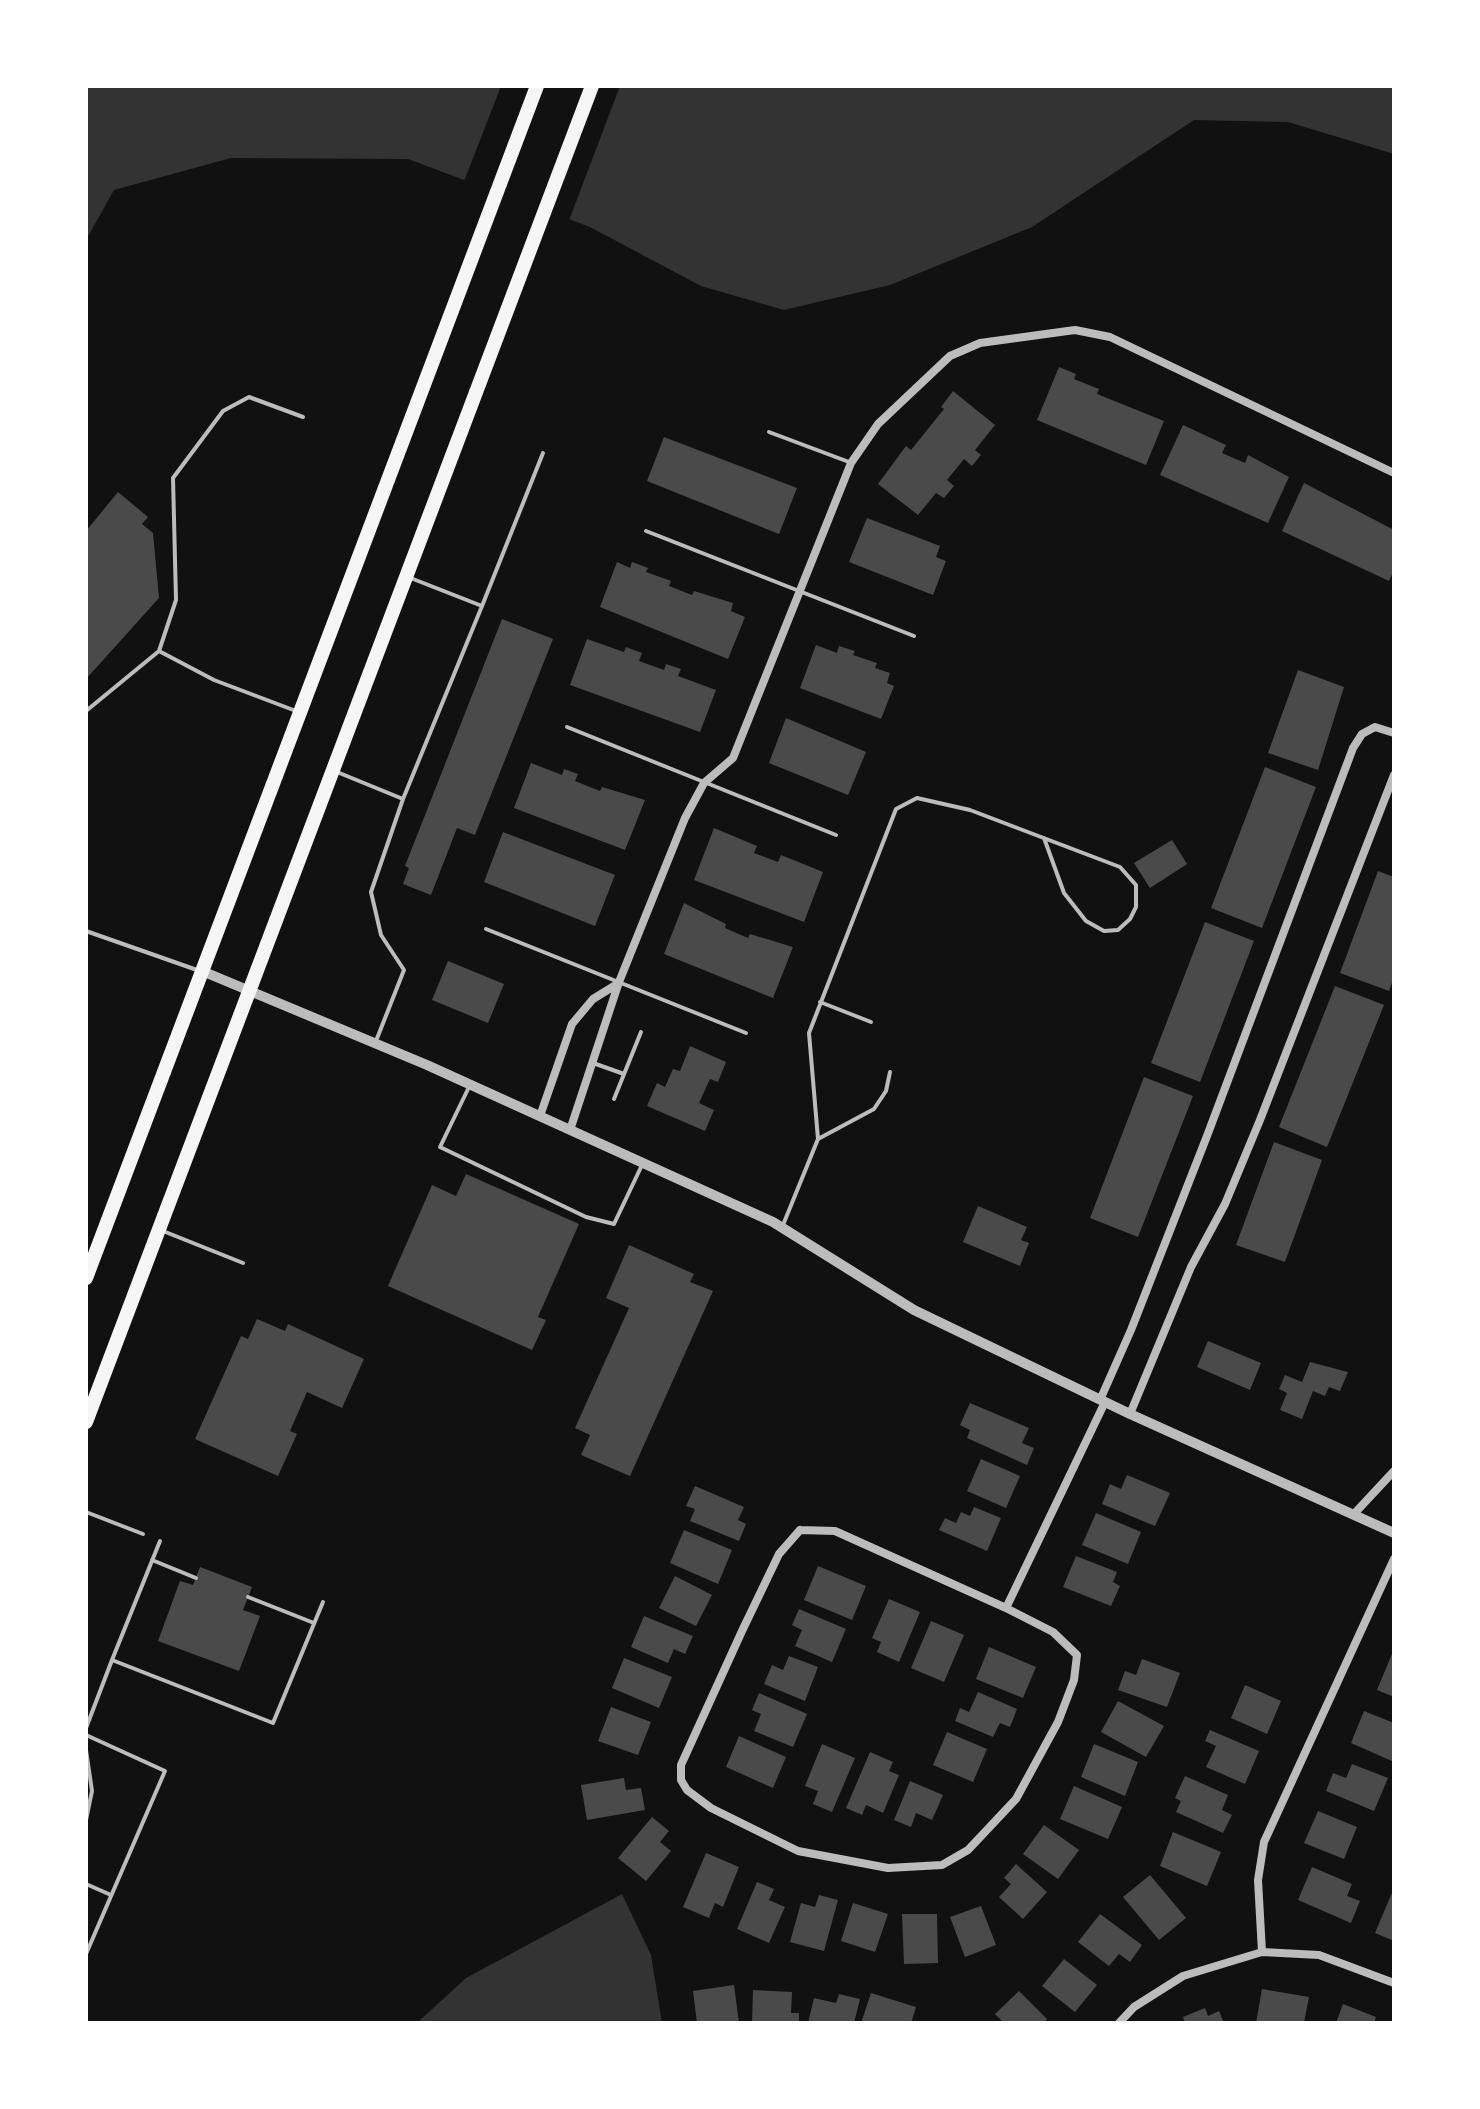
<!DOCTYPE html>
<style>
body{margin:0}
#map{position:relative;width:1480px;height:2109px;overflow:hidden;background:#111;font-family:Signika,sans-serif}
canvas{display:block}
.frame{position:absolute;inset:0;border:88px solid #fff;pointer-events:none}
</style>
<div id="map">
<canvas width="1480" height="2109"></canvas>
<div class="frame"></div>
</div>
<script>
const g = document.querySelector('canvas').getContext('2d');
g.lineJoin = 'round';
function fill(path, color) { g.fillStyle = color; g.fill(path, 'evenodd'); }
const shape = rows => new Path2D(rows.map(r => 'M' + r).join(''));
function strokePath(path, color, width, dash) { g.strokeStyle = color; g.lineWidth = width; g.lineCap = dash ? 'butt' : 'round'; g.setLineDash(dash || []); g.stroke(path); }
fill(shape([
 [86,86,1394,86,1394,154,1288,122,1194,120,1032,227,890,285,784,310,701,286,590,227,408,159,231,158,114,190,86,240],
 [622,1894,651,1955,662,2023,417,2023,466,1978]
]), '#333');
fill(shape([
 [501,86,620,86,568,223,463,184]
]), '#111');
fill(shape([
 [1059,367,1076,374,1074,379,1099,389,1097,394,1164,421,1146,465,1037,420],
 [953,391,995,425,975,450,981,455,972,466,964,459,947,480,954,486,944,498,936,493,918,515,878,484,906,446,911,450,944,409,941,407],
 [1183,425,1226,445,1222,453,1245,463,1248,455,1289,477,1268,523,1160,475],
 [664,437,797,488,779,534,647,481],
 [1304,483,1394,530,1394,570,1389,581,1282,531],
 [118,492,148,517,142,524,153,533,159,598,86,679,86,531],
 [867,518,940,546,936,557,946,561,933,595,849,562],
 [617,562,630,568,632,562,648,568,646,572,671,581,669,586,692,595,694,591,733,603,731,611,745,617,728,659,600,607],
 [502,619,553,639,475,835,457,828,431,895,403,884,409,868,405,866],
 [587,639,624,652,626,647,642,653,639,661,664,670,666,664,681,669,678,676,716,690,700,732,570,685],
 [816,645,837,653,839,646,855,651,853,655,877,663,875,668,890,673,887,683,894,686,881,719,800,688],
 [1298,670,1344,687,1318,770,1268,753],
 [786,718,866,752,848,795,769,763],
 [531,763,562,775,564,769,578,774,575,781,600,791,602,787,645,800,625,850,514,808],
 [1265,767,1316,787,1262,928,1211,908],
 [714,828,757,846,754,853,778,862,781,855,823,872,804,922,694,880],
 [503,832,615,875,595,926,484,882],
 [1172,840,1187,864,1150,888,1134,863],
 [1378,871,1394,877,1394,977,1389,991,1340,973],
 [684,903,726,924,725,928,748,938,750,934,793,947,773,998,664,954],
 [1205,922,1254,941,1200,1082,1151,1063],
 [448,961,504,984,488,1023,432,1000],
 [1335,986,1384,1005,1327,1147,1279,1127],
 [690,1046,726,1062,718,1082,710,1079,699,1103,714,1110,705,1131,647,1106,657,1083,665,1087,673,1069,680,1071],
 [1144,1077,1193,1096,1138,1237,1090,1218],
 [1274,1142,1322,1160,1285,1262,1236,1245],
 [466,1174,579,1224,538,1317,546,1320,532,1350,388,1286,432,1185,456,1196],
 [978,1206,1027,1227,1021,1240,1029,1243,1020,1266,963,1242],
 [629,1245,694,1274,690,1282,713,1291,630,1476,581,1455,590,1435,575,1428,629,1308,606,1298],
 [257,1319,285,1331,288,1324,364,1359,342,1408,307,1392,290,1431,297,1434,278,1476,195,1439,241,1336,248,1339],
 [1208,1341,1261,1363,1250,1390,1197,1367],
 [1310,1362,1348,1372,1340,1391,1329,1387,1325,1396,1313,1391,1302,1419,1280,1410,1287,1393,1279,1389,1285,1375,1302,1382],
 [970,1403,1029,1428,1022,1443,1034,1448,1027,1465,967,1438,970,1430,960,1425],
 [981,1459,1020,1476,1006,1508,967,1491],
 [1127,1475,1170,1493,1155,1526,1102,1504,1110,1484,1121,1489],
 [695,1486,744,1507,738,1520,746,1524,739,1541,690,1521,695,1509,686,1506],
 [974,1507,1001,1518,987,1551,939,1530,945,1518,956,1523,961,1512,970,1516],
 [1096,1513,1141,1532,1128,1564,1082,1545],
 [684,1530,732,1550,718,1584,670,1563],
 [1076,1556,1117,1572,1113,1582,1120,1586,1111,1606,1063,1587],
 [818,1566,866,1586,852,1620,804,1600],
 [200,1567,252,1587,243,1610,260,1616,239,1671,158,1641,180,1581,193,1585],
 [675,1576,712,1595,696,1626,659,1608],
 [889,1599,920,1612,899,1662,877,1652,881,1642,872,1638],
 [799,1609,846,1629,832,1662,795,1646,802,1630,792,1625],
 [644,1616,693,1636,685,1654,674,1649,668,1663,631,1647],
 [931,1621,964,1635,944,1682,911,1668],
 [989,1647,1036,1667,1023,1698,976,1679],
 [1394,1649,1394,1697,1377,1690],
 [789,1656,818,1667,805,1701,764,1684,772,1665,783,1670],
 [624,1658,672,1677,659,1708,612,1688],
 [1142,1659,1180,1673,1167,1707,1118,1690,1125,1671,1136,1675],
 [1245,1685,1281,1701,1267,1734,1231,1718],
 [978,1692,1017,1709,1010,1727,1000,1723,993,1737,955,1721,960,1708,969,1712],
 [759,1693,807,1714,793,1747,754,1731,761,1714,752,1710],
 [1118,1701,1164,1726,1146,1757,1101,1732],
 [611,1707,651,1722,638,1755,598,1741],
 [1364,1711,1394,1723,1394,1762,1351,1743],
 [1210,1730,1259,1751,1245,1784,1206,1767,1216,1746,1205,1741],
 [947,1732,987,1749,973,1782,933,1765],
 [739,1736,786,1757,773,1788,726,1767],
 [822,1744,855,1758,832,1812,813,1804,818,1791,805,1786],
 [1094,1744,1138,1762,1125,1796,1081,1777],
 [870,1752,893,1762,889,1771,899,1775,883,1813,866,1805,862,1815,846,1808],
 [1352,1764,1388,1778,1374,1811,1326,1791,1333,1773,1346,1778],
 [1185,1776,1228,1795,1222,1810,1232,1815,1223,1833,1176,1812,1181,1801,1175,1798],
 [624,1778,626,1790,641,1788,645,1810,587,1820,581,1785],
 [910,1781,943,1795,932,1820,916,1813,911,1827,894,1820],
 [1074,1786,1122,1807,1108,1839,1060,1819],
 [1318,1811,1357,1827,1344,1859,1304,1843],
 [652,1817,669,1831,660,1842,671,1851,646,1881,618,1858],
 [1044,1825,1079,1850,1058,1879,1023,1854],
 [1173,1832,1221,1852,1207,1886,1160,1866],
 [706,1853,739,1867,723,1907,715,1903,709,1918,683,1907],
 [1016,1864,1047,1892,1023,1919,999,1897,1011,1884,1004,1878],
 [1312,1867,1352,1884,1347,1896,1360,1901,1351,1923,1298,1900],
 [1150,1875,1186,1918,1159,1940,1123,1897],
 [757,1882,774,1889,769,1900,785,1907,769,1943,737,1929],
 [1394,1888,1394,1941,1375,1933],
 [819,1895,838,1900,824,1951,790,1942,801,1903,815,1907],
 [853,1903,888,1914,875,1952,841,1941],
 [981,1906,996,1945,965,1957,950,1917],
 [902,1914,937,1914,938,1963,904,1964],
 [1100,1914,1142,1945,1130,1962,1119,1954,1109,1966,1078,1942],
 [1064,1959,1097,1985,1075,2012,1042,1986],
 [734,1985,739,2023,697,2023,693,1991],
 [1262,1989,1309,1997,1304,2023,1256,2023],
 [753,1990,792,1992,791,2013,799,2013,799,2023,752,2023],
 [1019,1991,1047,2019,1044,2023,1004,2023,995,2014],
 [871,1993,916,2007,911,2023,861,2023],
 [839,1994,860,1999,854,2023,808,2023,814,1998,836,2003],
 [1343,2004,1376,2017,1374,2023,1336,2023],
 [1205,2008,1208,2016,1219,2011,1224,2023,1185,2023,1183,2017]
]), '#4a4a4a');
strokePath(shape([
 [769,432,849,462],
 [646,531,914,636],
 [482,606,543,453],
 [159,651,214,680,296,711],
 [86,711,159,651,176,600,173,478,223,411,249,397,303,417],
 [567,727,836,835],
 [337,772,403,799,482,606,408,577],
 [486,929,746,1033],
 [86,931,197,970],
 [820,1002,871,1022],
 [376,1041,404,970,381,935,371,892,403,799],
 [593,1063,624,1074],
 [469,1087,440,1147,586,1217,614,1224,642,1165],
 [614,1099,641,1032],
 [818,1139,874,1109,886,1091,890,1072],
 [783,1225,818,1139,809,1033,896,809,917,798,970,810,1120,867,1136,885,1136,907,1130,919,1118,930,1104,931,1086,921,1064,893,1044,838],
 [163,1231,243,1263],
 [86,1512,143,1534],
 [160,1541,112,1660,273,1723,323,1602],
 [152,1560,196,1578],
 [248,1597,314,1623],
 [86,1728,112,1660],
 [86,1735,165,1771,86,1954],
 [86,1750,92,1791,86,1820],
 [86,1884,111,1895]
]), '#bcbcbc', 4);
strokePath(shape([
 [540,1116,572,1024,593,999,619,983],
 [570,1130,619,982,685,818,704,783,733,758,851,463,878,424,950,356,980,343,1075,330,1110,337,1394,473],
 [1100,1400,1131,1330,1207,1136,1353,748,1362,734,1375,727,1394,733],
 [1130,1414,1191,1267,1225,1204,1260,1120,1394,775],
 [1353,1515,1394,1471],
 [800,1530,835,1531,1006,1608,1053,1632,1077,1655,1074,1680,1058,1722,1016,1799,968,1850,942,1865,888,1868,798,1851,711,1808,687,1790,681,1780,681,1765,742,1631,779,1554,800,1530],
 [1006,1608,1105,1402],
 [1262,1952,1258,1880,1264,1842,1394,1559],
 [1119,2023,1134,2007,1183,1976,1262,1952,1319,1955,1394,1983]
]), '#bcbcbc', 8);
strokePath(shape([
 [202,971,427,1065,773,1222,914,1310,1130,1414,1394,1533]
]), '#bcbcbc', 10);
strokePath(shape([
 [86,1278,537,86],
 [86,1422,592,86]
]), '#f5f5f5', 14);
</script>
